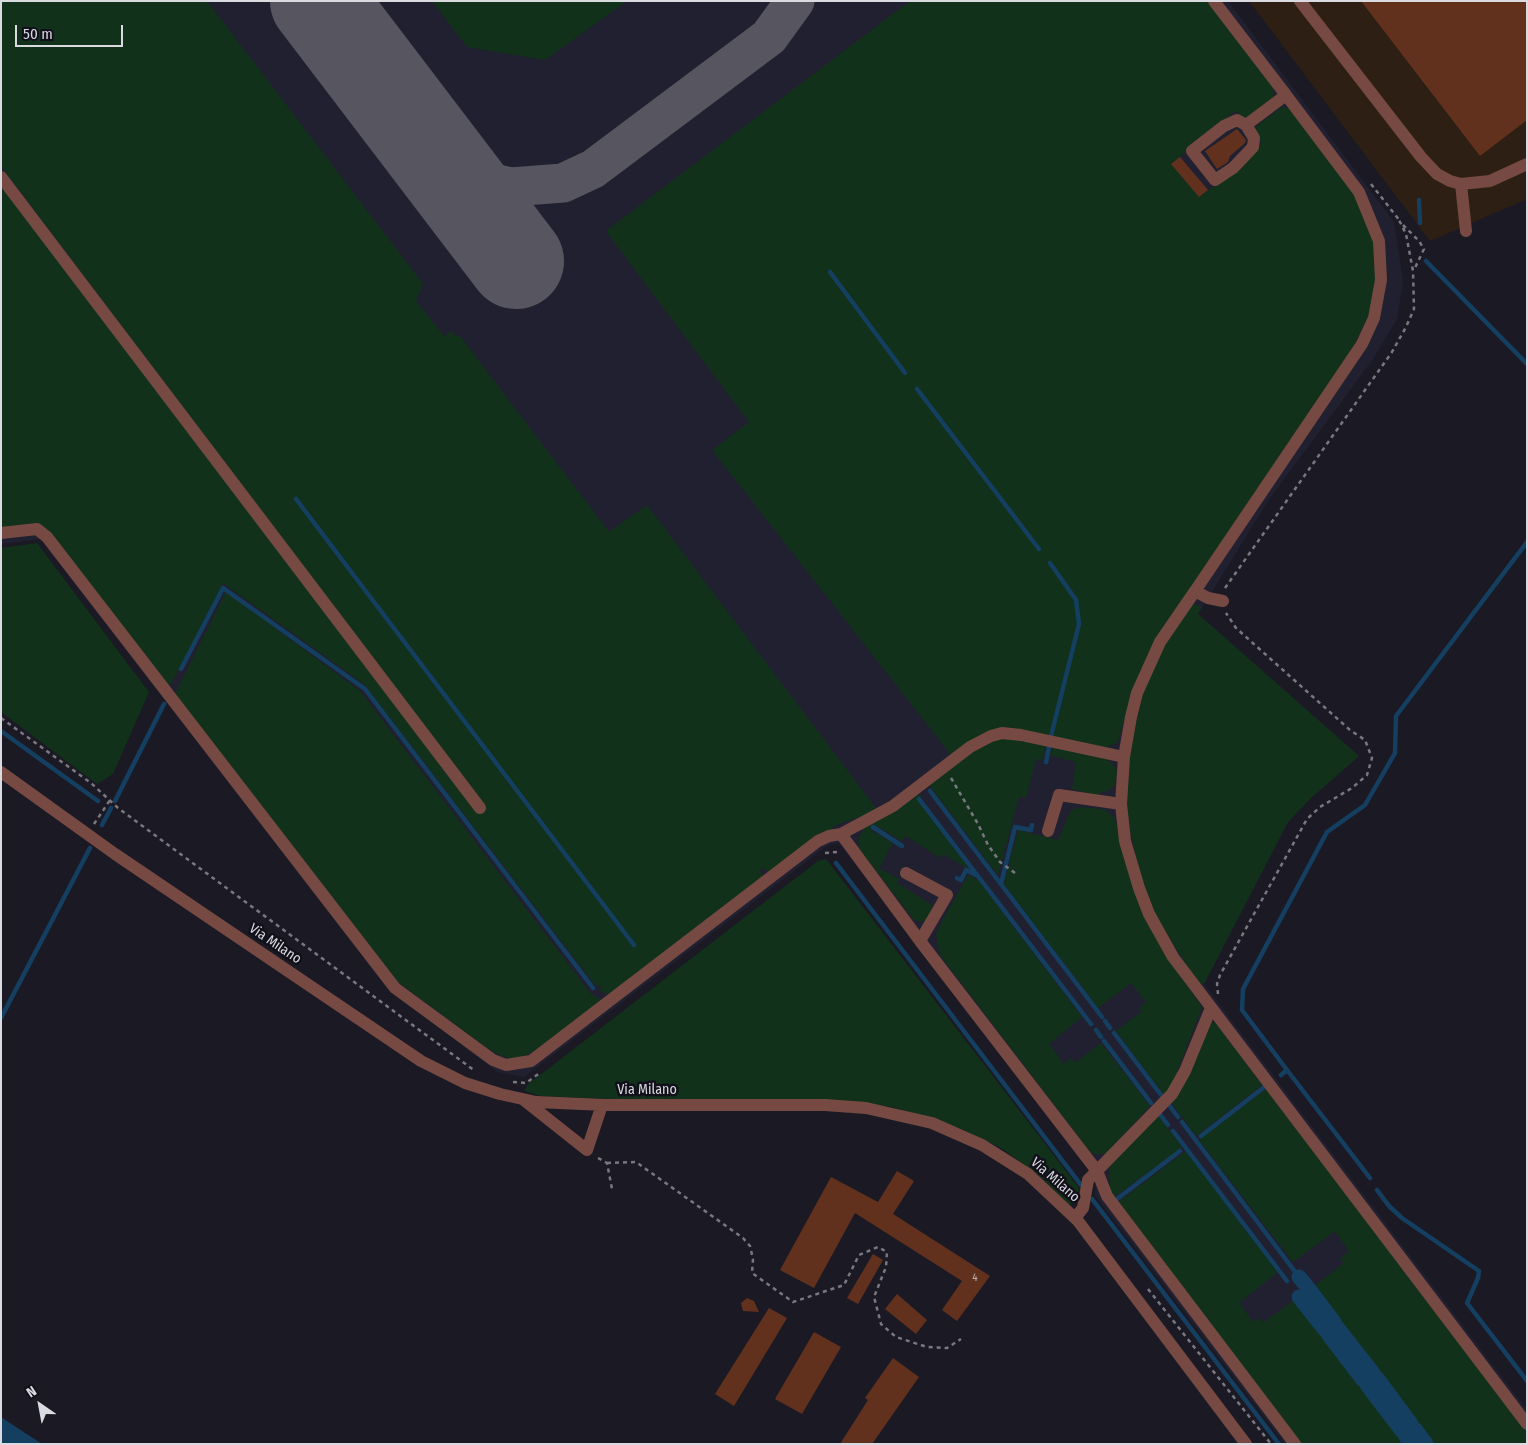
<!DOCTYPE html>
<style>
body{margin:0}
#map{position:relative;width:1528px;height:1445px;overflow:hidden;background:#1b1a24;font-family:"Fira Sans Condensed",sans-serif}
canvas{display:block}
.frame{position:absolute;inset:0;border:2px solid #dadae1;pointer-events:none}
.north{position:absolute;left:15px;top:1380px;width:50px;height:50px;-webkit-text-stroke:4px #12111b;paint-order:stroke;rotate:327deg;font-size:14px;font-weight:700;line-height:20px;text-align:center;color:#dadae1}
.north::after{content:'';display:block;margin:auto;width:18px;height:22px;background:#dadae1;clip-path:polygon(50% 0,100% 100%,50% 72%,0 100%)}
.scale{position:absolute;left:15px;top:25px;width:108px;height:22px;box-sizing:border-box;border:2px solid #dadae1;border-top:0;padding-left:6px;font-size:15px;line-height:18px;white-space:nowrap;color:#dadae1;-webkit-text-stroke:4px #12111b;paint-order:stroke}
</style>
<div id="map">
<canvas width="1528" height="1445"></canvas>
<div class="frame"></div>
<div class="north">N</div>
<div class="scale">50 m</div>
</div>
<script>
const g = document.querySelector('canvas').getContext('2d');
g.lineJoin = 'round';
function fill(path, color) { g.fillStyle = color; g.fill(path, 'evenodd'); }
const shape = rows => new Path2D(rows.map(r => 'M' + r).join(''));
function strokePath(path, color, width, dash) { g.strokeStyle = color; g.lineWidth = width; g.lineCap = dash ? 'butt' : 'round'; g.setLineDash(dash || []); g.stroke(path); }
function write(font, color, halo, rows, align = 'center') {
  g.font = font + ' "Fira Sans Condensed",sans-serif'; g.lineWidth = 5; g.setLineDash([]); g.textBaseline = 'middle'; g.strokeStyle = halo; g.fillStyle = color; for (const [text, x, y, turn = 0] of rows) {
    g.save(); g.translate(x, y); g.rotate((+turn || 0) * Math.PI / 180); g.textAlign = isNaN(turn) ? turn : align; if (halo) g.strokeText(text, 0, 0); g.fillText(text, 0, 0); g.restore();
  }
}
fill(shape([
 [1,1,1228,1,1394,222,1403,281,1397,319,1373,359,1268,501,1198,614,1359,756,1310,799,1288,822,1204,984,1527,1410,1527,1444,1285,1444,1095,1195,1096,1178,839,843,828,845,524,1077,497,1072,386,986,40,539,1,544]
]), '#212030');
fill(shape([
 [1249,1,1527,1,1527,199,1430,241]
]), '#2d1f13');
fill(shape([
 [1,1,207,1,423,284,416,301,444,336,452,331,456,337,460,336,609,532,647,505,878,811,836,825,770,875,764,868,759,870,764,877,611,994,604,993,599,990,603,987,595,985,364,684,223,583,169,688,50,533,1,528,1,184,242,485,1,166],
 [432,1,627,1,545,60,467,47],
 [910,1,1208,1,1274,89,1273,100,1248,117,1242,117,1235,111,1171,164,1199,197,1237,170,1262,144,1254,128,1282,107,1290,108,1346,182,1359,203,1370,229,1376,252,1377,271,1371,310,1354,346,1151,649,1128,705,1118,742,1103,749,1007,729,951,755,712,450,749,422,606,231],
 [37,543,149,692,113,774,97,784,1,712,1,548],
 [226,592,360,691,591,994,602,1000,533,1052,517,1059,505,1057,490,1050,398,982,175,694],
 [1192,603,1202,607,1198,614,1359,756,1310,799,1288,822,1204,984,1198,983,1155,915,1142,886,1126,809,1130,751,1144,688,1161,651],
 [1002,738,1046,745,1042,760,1036,759,1026,798,1019,797,998,875,929,785,976,748],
 [1053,747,1106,759,1113,764,1117,771,1115,785,1109,790,1095,795,1072,789,1076,762,1050,755],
 [918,794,922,797,918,800,970,870,943,854,940,858,906,836,902,841,875,825,872,831,893,843,879,868,899,879,897,883,932,905,933,910,929,918,923,922,914,920,860,850,858,841,864,827],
 [1081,807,1104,809,1115,819,1143,915,1169,960,1202,1007,1170,1090,1164,1095,1116,1031,1142,1011,1139,1008,1146,1002,1131,983,1098,1008,1004,884,1018,830,1058,840,1071,810],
 [826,859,1079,1188,1077,1202,1069,1205,1036,1173,1001,1148,964,1130,893,1107,863,1103,613,1099,541,1096,525,1091,527,1085,818,861],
 [968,875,978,880,1082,1017,1049,1044,1064,1064,1071,1058,1075,1063,1101,1043,1150,1106,1105,1154,1092,1154,1087,1148,940,955,936,935,939,927],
 [1212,1022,1217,1024,1262,1085,1196,1136,1171,1102,1209,1023],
 [1266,1089,1527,1430,1527,1444,1431,1444,1312,1288,1344,1263,1340,1259,1349,1251,1335,1231,1293,1262,1199,1140],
 [1157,1114,1182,1147,1113,1198,1110,1192,1109,1167],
 [1186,1151,1278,1272,1239,1303,1253,1322,1259,1318,1263,1323,1297,1298,1409,1444,1301,1444,1117,1203]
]), '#12311a');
fill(shape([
 [1,1417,16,1427,42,1444,1,1444]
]), '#143f61');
strokePath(shape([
 [1419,200,1420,223],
 [1426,261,1527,364],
 [830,272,905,373],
 [917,389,1039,549],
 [296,499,634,945],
 [1050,563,1076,600,1079,624,1051,736],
 [181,669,223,588,365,689,593,988],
 [1,731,98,801],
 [1046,762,1049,747],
 [930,791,1102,1017],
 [919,799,1091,1024],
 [115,801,164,704],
 [102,825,111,808],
 [873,827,902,846],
 [836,863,1081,1185],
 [957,878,961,880,966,870,976,875],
 [1001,884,1015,827,1031,830,1032,825],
 [1,1018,90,848],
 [1105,1021,1110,1028],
 [1096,1030,1101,1037],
 [1114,1033,1161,1095],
 [1104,1041,1151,1103],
 [1287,1070,1242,1010,1243,989,1327,832,1365,805,1395,753,1396,716,1527,542],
 [1281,1075,1287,1070,1370,1178],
 [1169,1105,1178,1117],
 [1159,1113,1168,1125],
 [1182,1122,1296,1273],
 [1173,1131,1287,1281],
 [1201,1136,1263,1088],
 [1377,1190,1389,1206,1402,1218,1479,1271,1478,1278,1467,1303,1527,1381],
 [1092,1199,1279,1444],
 [1117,1199,1180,1151]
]), '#143f61', 4.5);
strokePath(shape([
 [1299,1277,1306,1285],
 [1309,1289,1334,1322],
 [1299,1297,1324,1329],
 [1337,1327,1373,1373],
 [1328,1334,1363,1380],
 [1377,1378,1411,1424],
 [1367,1385,1402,1431],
 [1416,1430,1426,1444],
 [1406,1437,1411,1444]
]), '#143f61', 15);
strokePath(shape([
 [418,133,447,159,472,174,489,182,511,187,563,183,593,169,769,37,795,1]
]), '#575660', 39);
strokePath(shape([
 [318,1,516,261]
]), '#575660', 96);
fill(shape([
 [1361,1,1527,1,1527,120,1480,156],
 [1237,129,1246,140,1245,143,1230,156,1228,162,1217,169,1205,151],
 [1180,157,1208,190,1199,197,1171,164],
 [897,1171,914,1181,893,1214,990,1276,957,1321,942,1310,962,1281,855,1213,814,1288,780,1270,831,1177,878,1202],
 [873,1254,883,1260,858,1304,847,1298],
 [897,1294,927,1320,916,1334,885,1309],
 [747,1298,754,1301,759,1312,743,1311,741,1303],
 [769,1308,787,1318,734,1406,715,1394],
 [814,1332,841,1347,802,1414,775,1399],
 [893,1358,919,1377,872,1444,840,1444,868,1400,865,1398]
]), '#62311e');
strokePath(shape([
 [1371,184,1400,221],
 [1403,225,1419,241,1424,249,1414,270],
 [1225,588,1392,352,1406,327,1414,309,1413,271,1406,234,1399,220],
 [1,718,91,783,118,808,475,1071],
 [951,778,978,824,988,845,1000,862,1015,873],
 [94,824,110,800],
 [825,853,837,852,838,854],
 [1218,994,1217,984,1220,975,1307,819,1320,807,1352,788,1367,775,1372,758,1365,740,1350,730,1236,628,1226,613],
 [513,1082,526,1083,541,1072],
 [598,1158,607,1163,612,1189],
 [607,1163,636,1162,743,1238,750,1246,753,1259,752,1273,793,1302,844,1285,859,1255,878,1247,887,1252,886,1267,874,1297,881,1324,896,1337,927,1347,947,1348,961,1339],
 [1148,1289,1271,1444]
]), '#797881', 2.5, [4, 4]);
strokePath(shape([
 [1214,1,1286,95],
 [1300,1,1421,157,1437,174,1450,181,1461,184,1490,181,1527,164],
 [1,177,480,808],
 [1461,184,1466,231],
 [1,533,37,529,47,537,395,988,493,1060,506,1065,531,1061,818,841,829,836,841,834,920,941,947,895,906,873],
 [1195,591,1362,344,1374,318,1381,280,1379,241,1359,192,1286,95,1246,125,1237,120,1224,126,1192,151,1215,180,1233,168,1253,147,1254,138,1246,125],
 [1,772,115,854,421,1061,465,1083,500,1094,536,1102,605,1105,825,1105,866,1108,932,1123,982,1145,1028,1174,1078,1221,1246,1444],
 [1121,804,1124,757,1131,717,1137,693,1160,642,1195,591,1208,598,1223,601],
 [1048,831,1059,795,1121,804,1125,841,1139,888,1149,914,1173,957,1527,1424],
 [841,834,893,806,970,747,991,736,1002,733,1021,735,1124,757],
 [920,941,1097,1171,1107,1196,1295,1444],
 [524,1100,587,1150,602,1105],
 [1075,1218,1083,1208,1088,1180,1172,1094,1185,1071,1211,1008]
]), '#764a43', 12);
write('11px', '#bcb0b0', null, [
 ["4",975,1278]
]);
write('14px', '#dadae1', '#12111b', [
 ["Via Milano",275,944,34],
 ["Via Milano",647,1090],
 ["Via Milano",1055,1180,41]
]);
</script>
